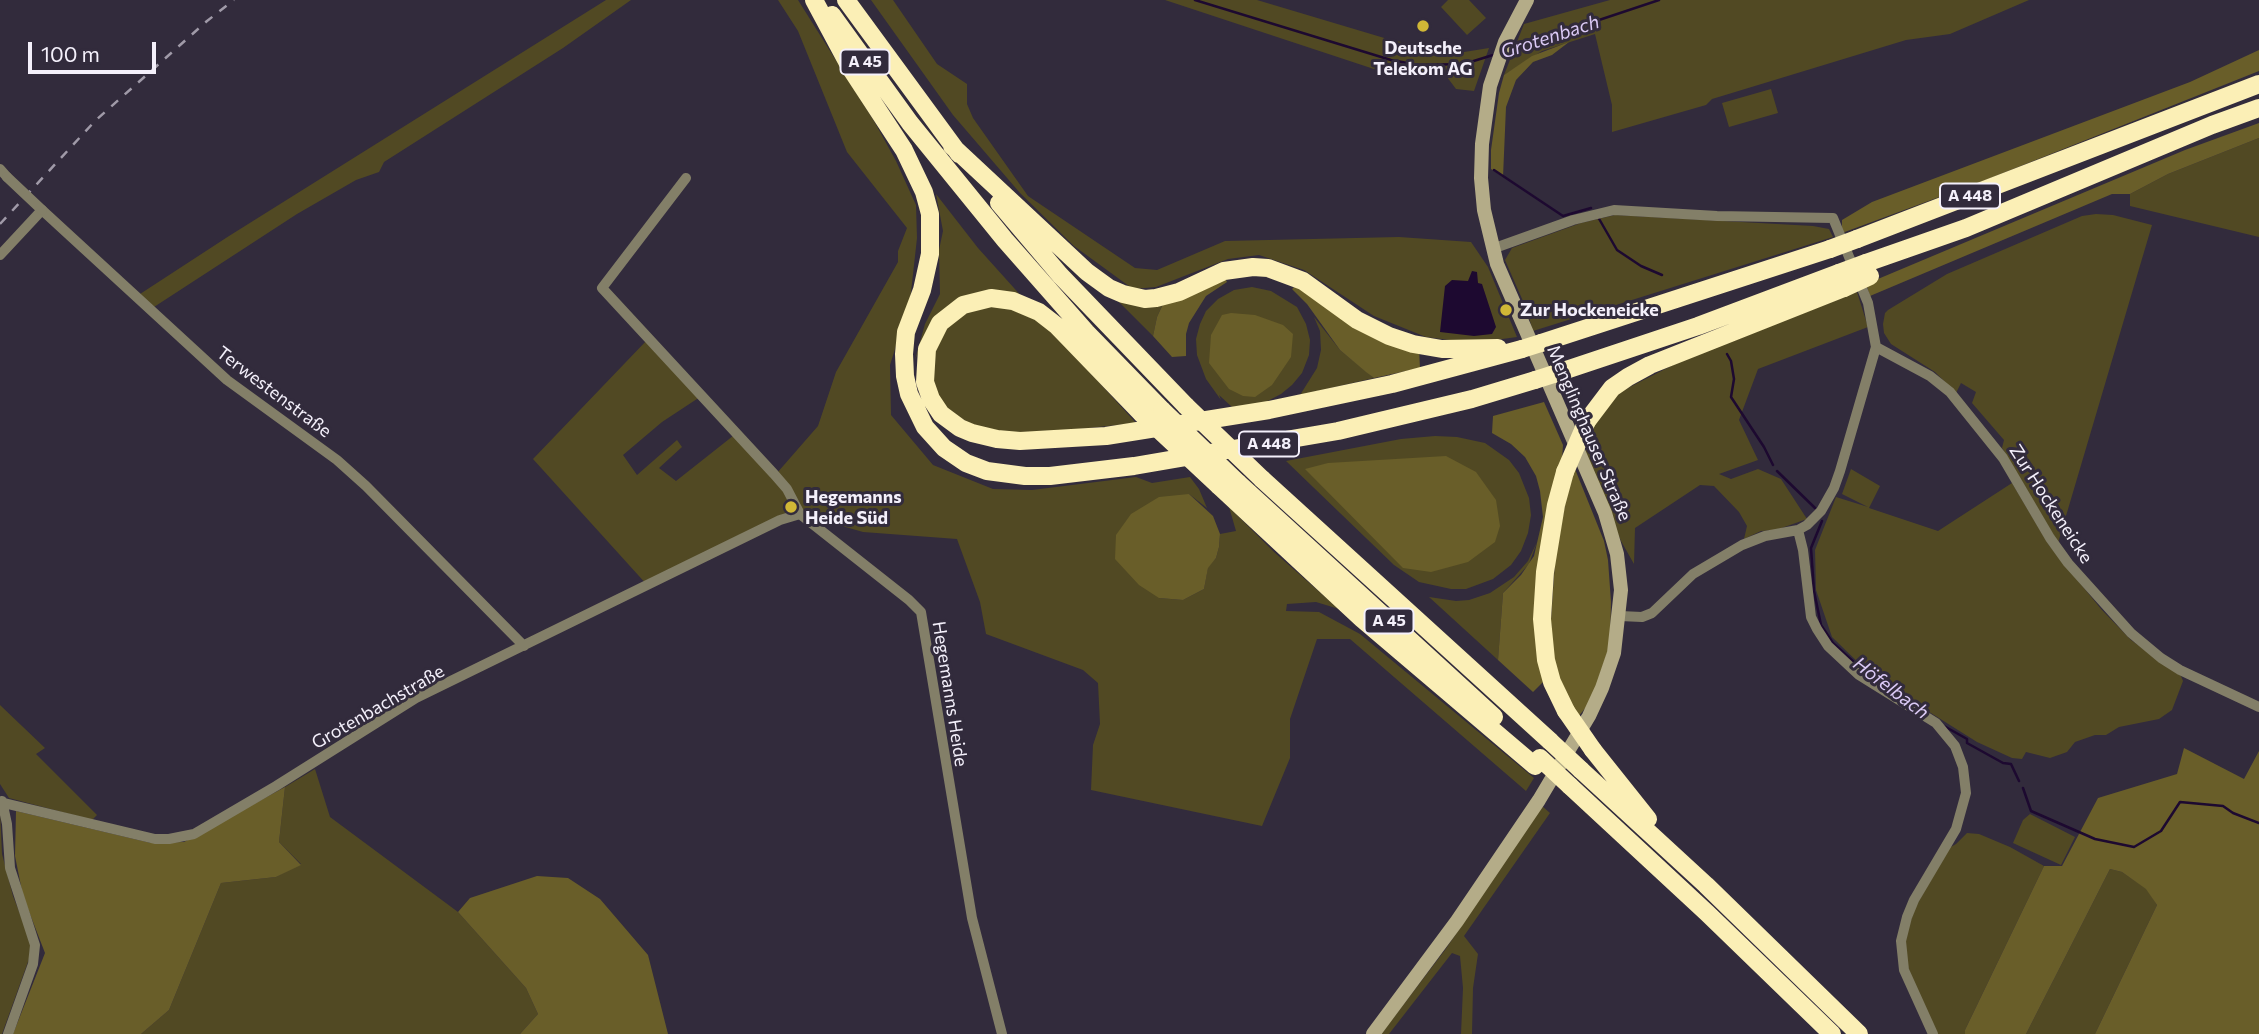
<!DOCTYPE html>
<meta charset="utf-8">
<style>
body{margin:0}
#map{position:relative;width:2259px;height:1034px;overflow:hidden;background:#322b3c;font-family:Commissioner,sans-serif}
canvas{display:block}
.scale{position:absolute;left:28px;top:42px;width:128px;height:32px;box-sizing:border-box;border:4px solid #f4f0fb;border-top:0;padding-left:9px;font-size:21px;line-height:24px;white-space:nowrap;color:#f4f0fb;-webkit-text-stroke:5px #322b3c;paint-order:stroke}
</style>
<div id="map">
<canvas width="2259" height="1034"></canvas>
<div class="scale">100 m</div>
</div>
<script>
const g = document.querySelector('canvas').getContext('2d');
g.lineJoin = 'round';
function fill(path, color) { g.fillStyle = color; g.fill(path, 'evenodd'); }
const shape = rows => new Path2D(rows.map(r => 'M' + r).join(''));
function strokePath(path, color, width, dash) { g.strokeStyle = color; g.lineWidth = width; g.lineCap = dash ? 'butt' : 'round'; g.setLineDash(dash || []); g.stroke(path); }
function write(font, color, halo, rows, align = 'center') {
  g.font = font + ' Commissioner,sans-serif'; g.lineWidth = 6; g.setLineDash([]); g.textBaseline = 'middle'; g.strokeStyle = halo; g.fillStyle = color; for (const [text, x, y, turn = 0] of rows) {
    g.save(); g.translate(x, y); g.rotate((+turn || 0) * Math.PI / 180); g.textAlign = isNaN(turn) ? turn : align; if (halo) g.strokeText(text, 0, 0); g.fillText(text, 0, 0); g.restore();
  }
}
fill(shape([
 [606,0,631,0,563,48,384,162,379,172,356,180,297,214,154,307,140,294,229,236],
 [778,0,798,0,874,121,896,161,916,205,917,238,910,301,890,365,891,415,933,465,993,489,1032,490,1136,477,1152,483,1190,477,1199,489,1207,508,1189,494,1159,598,1183,600,1204,589,1208,567,1216,558,1219,547,1220,534,1236,531,1229,507,1274,552,1339,609,1316,602,1287,604,1286,611,1319,612,1360,634,1534,778,1526,791,1350,639,1317,639,1290,719,1290,758,1262,826,1091,790,1093,745,1100,724,1098,683,1083,670,986,634,980,602,957,539,863,532,800,514,648,586,533,459,648,339,703,395,662,422,623,455,637,475,677,440,682,447,659,468,676,481,738,432,777,473,818,426,836,372,898,262,898,251,907,228,847,152,798,31],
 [871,0,893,0,937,64,967,84,967,104,973,118,1028,196,1135,268,1157,270,1225,241,1399,237,1471,242,1488,267,1517,337,1473,343,1426,337,1374,316,1304,270,1259,255,1228,259,1156,287,1133,289,1074,246,1020,193,953,115],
 [1165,0,1257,0,1391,40,1458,53,1489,48,1474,91,1456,89,1447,77,1383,72],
 [1448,0,1469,0,1486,18,1467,35,1441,7],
 [1610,0,2029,0,1950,34,1906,40,1722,96,1712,99,1706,105,1612,132,1612,105,1595,34,1542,51,1504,75,1524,24],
 [1771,89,1778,113,1729,127,1722,103],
 [2259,138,2259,237,2130,206,2130,194,2168,174],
 [936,194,978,248,1023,298,996,293,926,334,915,360,925,324,940,294,939,250,943,231],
 [2096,214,2113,215,2152,225,2058,543,2002,448,2004,440,1972,403,1976,392,1961,383,1956,393,1935,372,1891,344,1884,333,1883,324,1885,313,1888,310,1947,274,2082,216],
 [1615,215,1813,226,1829,229,1833,237,1533,331,1526,308,1505,260,1512,248,1581,223],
 [1252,287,1271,291,1297,307,1306,324,1310,340,1309,355,1302,373,1292,385,1281,394,1262,404,1232,407,1219,395,1221,400,1206,379,1197,355,1196,339,1200,324,1206,311,1218,299,1234,290],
 [1857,292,1868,327,1758,369,1739,420,1758,460,1719,474,1731,479,1758,469,1781,479,1807,519,1776,530,1761,531,1744,539,1747,526,1739,512,1714,486,1700,485,1635,528,1634,564,1621,541,1585,456,1590,427,1618,393,1683,360],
 [1116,299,1164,302,1157,317,1153,336],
 [999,305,1025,312,1055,334,1136,423,1022,435,973,426,944,406,936,391,932,373,933,353,948,325,967,311],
 [1314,317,1340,350,1374,378,1300,395,1317,368,1321,350,1320,331],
 [1435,436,1457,437,1485,443,1509,460,1519,473,1529,498,1531,515,1528,533,1521,551,1511,565,1493,579,1466,589,1451,589,1419,582,1394,565,1286,461,1401,439],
 [1851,469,1880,486,1869,508,1938,531,2012,483,2049,545,2101,609,2131,640,2181,676,2183,681,2172,710,2159,719,2119,727,2106,735,2095,735,2075,742,2067,752,2050,758,2026,752,2022,759,2012,758,1977,742,1872,676,1832,637,1816,590,1815,550,1836,497,1868,507,1842,494],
 [1537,542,1529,564,1503,593,1498,660,1429,597,1456,601,1469,600,1490,593,1514,577,1528,561],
 [0,705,45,748,36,754,97,815,92,820,9,798,0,784],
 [315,769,330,817,458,912,526,988,538,1014,520,1034,141,1034,169,1010,221,883,276,877,301,864,279,842,285,787],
 [1542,806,1550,813,1464,936,1478,954,1473,988,1472,1034,1461,1034,1463,988,1460,956,1452,953,1389,1034,1381,1034,1445,950],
 [0,809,2,854,13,896,31,942,29,959,2,1034,0,1034],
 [2030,814,2075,837,2061,865,2013,843,2023,820],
 [1967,833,1979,834,2010,847,2044,866,1965,1030,1965,1034,1936,1034,1917,993,1904,955,1907,931,1916,906,1949,848,1956,844],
 [2110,869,2122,872,2147,889,2157,905,2095,1034,2026,1034]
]), '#514923');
fill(shape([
 [1569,42,1552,55,1533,62,1516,80,1506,107,1503,177,1491,169,1491,150,1499,93,1504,75,1532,56],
 [2259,50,2259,71,1988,179,1842,233,1842,220,1872,202,2190,82],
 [2259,123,2259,138,2168,174,2130,194,2112,194,1870,296,1866,284,2185,150],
 [1224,275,1227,282,1206,296,1189,323,1186,334,1186,356,1172,357,1153,336,1157,317,1164,302],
 [1298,283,1419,349,1420,368,1374,378,1366,372,1340,350,1307,304,1292,289],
 [1231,313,1255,315,1283,325,1293,334,1291,357,1272,385,1255,397,1243,396,1229,389,1209,363,1211,335,1222,315],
 [1544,402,1563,445,1547,678,1533,692,1498,660,1503,593,1521,575,1534,556,1543,517,1540,491,1536,476,1525,457,1511,444,1492,433,1493,416],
 [1446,456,1476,472,1496,500,1500,526,1495,542,1468,562,1431,572,1403,568,1305,469,1328,463],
 [1575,469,1604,541,1608,560,1611,602,1610,644,1591,701,1578,717,1563,693,1554,663,1549,594,1566,499],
 [1189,494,1213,516,1220,534,1219,547,1216,558,1208,568,1204,589,1183,600,1159,598,1139,585,1115,559,1116,535,1131,514,1159,497],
 [2184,748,2244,779,2259,751,2259,1034,2095,1034,2157,905,2146,889,2122,872,2110,869,2026,1034,1965,1034,1965,1030,2044,866,2062,866,2098,798,2177,774],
 [285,787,279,842,301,865,276,877,221,883,169,1010,141,1034,13,1034,45,953,23,896,15,856,16,811,151,843,184,842],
 [537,876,568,878,600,899,648,955,668,1034,520,1034,538,1014,526,988,458,912,470,898]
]), '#695e29');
fill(shape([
 [1472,271,1477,272,1478,283,1482,284,1496,327,1492,334,1474,336,1440,332,1445,286,1452,280,1468,281]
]), '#1d0930');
strokePath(shape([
 [1195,0,1391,60,1418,65,1464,64,1493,55],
 [1506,51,1659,0],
 [1494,170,1563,216,1591,208],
 [1598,217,1617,250,1641,266,1662,275],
 [1727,354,1731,361,1734,379,1731,397,1764,447,1773,465],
 [1777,471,1815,508],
 [1822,521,1811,548,1814,591,1821,625,1833,643,1869,676],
 [1944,726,1967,739,1967,743,2003,763,2011,764,2019,781],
 [2023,788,2031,811,2095,839,2134,847,2161,831,2180,802,2223,806,2233,813,2259,823]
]), '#1d0930', 2.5);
strokePath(shape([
 [0,169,7,177],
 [686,178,602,288,774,474,787,489,800,514,909,600,921,612,972,918,1002,1034],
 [1492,249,1573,220,1614,210,1717,216,1833,218,1868,303,1876,347,1840,471,1834,488,1821,511,1807,525,1798,530,1765,536,1742,545,1693,574,1652,613,1642,617,1620,616],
 [0,255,42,210,227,380,337,460,366,486,524,646],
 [1876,347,1930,376,1950,392,2003,458,2050,538,2068,563,2131,633,2161,658,2180,670,2259,707],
 [1798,530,1803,550,1811,617,1817,629,1828,646,1859,675,1936,723,1955,746,1963,767,1966,793,1956,829,1914,900,1907,917,1901,941,1904,970,1933,1034],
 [2,801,7,824,10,868,35,945,33,964,8,1034],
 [0,802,155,839,169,839,194,834,276,786,416,698,780,520,800,514]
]), '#837f68', 10);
strokePath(shape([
 [1373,1034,1457,921,1539,800,1589,716,1602,688,1614,653,1621,590,1617,554,1605,513,1497,264,1484,210,1481,178,1482,144,1490,86,1505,42,1527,0]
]), '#b4ac88', 14);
strokePath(shape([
 [814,0,851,69,904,150,924,192,930,214,930,254,922,290,906,332,904,354,905,376,909,394,925,427,944,448,966,463,987,471,1025,476,1050,476,1134,466,1338,431,1472,399,1535,380],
 [846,0,959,154],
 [832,15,910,123,1005,240,1086,332,1162,410],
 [952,146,1087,272,1109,288,1123,294,1145,299,1156,298,1179,292,1224,271,1253,267,1268,268,1303,281,1357,320,1389,336,1413,344,1442,349,1498,348],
 [999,203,1060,275,1186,406],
 [1857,239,2259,84],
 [1866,263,1966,228,2212,125,2259,108],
 [1541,343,1830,249],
 [1554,374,1698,326,1839,273],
 [1142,414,1057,326,1039,312,1013,301,991,298,963,305,940,323,927,349,925,382,931,399,941,414,960,428,972,433,997,439,1020,441,1106,436,1269,410,1392,384,1522,349],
 [1587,421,1612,388,1628,377,1650,365,1844,288],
 [1565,472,1556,505,1545,572,1542,619,1546,660,1552,682,1566,711],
 [1262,479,1550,741],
 [1238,483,1494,717],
 [1219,486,1362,619,1535,766],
 [1593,750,1648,819],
 [1581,770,1706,885,1859,1034],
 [1570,786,1707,913,1832,1034]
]), '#fbefb6', 18);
strokePath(shape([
 [0,224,95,121,207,21,234,0]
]), '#a09aa8', 2.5, [9, 9]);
strokePath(shape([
 [7,177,42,210]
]), '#837f68', 10);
strokePath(shape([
 [1830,249,1857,239],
 [1839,273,1866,263],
 [1844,288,1870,276],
 [1522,349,1541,343],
 [1535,380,1554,374],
 [1186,406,1262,479],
 [1162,410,1238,483],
 [1142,414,1219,486],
 [1565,472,1587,421],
 [1566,711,1593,750],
 [1550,741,1581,770],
 [1540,758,1570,786]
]), '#fbefb6', 18);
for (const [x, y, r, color] of [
 [1423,26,7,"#d0b736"],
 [1506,310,7,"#d0b736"],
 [791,507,7,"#d0b736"]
]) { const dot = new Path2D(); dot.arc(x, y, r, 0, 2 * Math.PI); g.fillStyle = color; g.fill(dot); strokePath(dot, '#322b3c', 2.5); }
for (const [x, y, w] of [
 [865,62,49],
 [1970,196,60],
 [1269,444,60],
 [1389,621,49]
]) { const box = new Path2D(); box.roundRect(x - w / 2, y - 12.5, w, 25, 5); g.fillStyle = '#322b3c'; g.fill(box); strokePath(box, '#f4f0fb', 2); }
write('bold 16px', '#f4f0fb', null, [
 ["A 45",865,62],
 ["A 448",1970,196],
 ["A 448",1269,444],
 ["A 45",1389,621]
]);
write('bold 18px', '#f4f0fb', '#322b3c', [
 ["Deutsche",1423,48,"center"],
 ["Telekom AG",1423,69,"center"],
 ["Zur Hockeneicke",1520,310],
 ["Hegemanns",805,497],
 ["Heide Süd",805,518]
], 'left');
write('18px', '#f4f0fb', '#322b3c', [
 ["Terwestenstraße",274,392,37],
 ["Menglinghauser Straße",1589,433,67],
 ["Zur Hockeneicke",2051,504,57],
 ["Hegemanns Heide",950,694,81],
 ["Grotenbachstraße",378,707,-30]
]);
write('italic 19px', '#dbcaf6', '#322b3c', [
 ["Grotenbach",1550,37,-18],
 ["Höfelbach",1891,688,37]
]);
</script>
